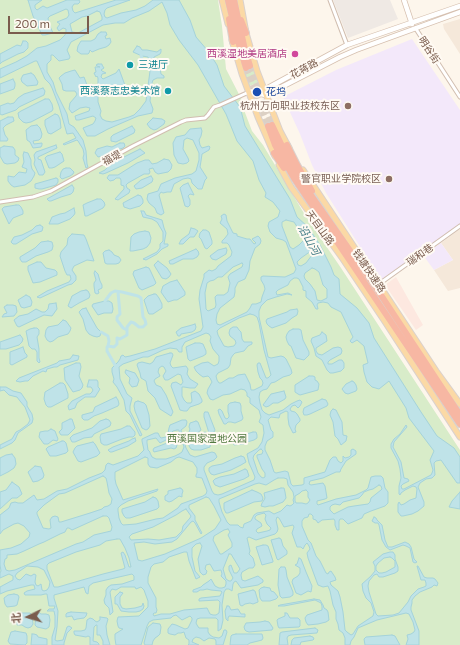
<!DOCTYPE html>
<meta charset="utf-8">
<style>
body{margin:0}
#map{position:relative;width:460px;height:645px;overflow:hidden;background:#fdf6ec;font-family:Commissioner,"Noto Sans SC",sans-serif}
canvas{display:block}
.north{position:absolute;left:8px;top:597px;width:40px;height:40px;-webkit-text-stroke:3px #fffaf3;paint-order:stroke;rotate:265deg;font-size:11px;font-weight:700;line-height:16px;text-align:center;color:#7a5c4d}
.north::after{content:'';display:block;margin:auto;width:14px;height:18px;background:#7a5c4d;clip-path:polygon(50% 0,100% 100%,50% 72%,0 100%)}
.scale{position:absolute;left:8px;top:16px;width:81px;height:18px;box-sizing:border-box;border:2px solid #7a5c4d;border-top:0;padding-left:5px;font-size:12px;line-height:14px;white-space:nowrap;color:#7a5c4d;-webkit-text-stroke:3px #fffaf3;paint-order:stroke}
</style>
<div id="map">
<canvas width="460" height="645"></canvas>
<div class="north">北</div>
<div class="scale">200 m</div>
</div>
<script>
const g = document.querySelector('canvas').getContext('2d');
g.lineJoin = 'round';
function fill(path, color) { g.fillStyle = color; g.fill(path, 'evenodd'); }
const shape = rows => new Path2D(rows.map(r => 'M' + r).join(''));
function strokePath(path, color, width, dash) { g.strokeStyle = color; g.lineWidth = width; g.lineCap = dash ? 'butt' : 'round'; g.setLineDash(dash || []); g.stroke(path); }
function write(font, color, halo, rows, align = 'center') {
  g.font = font + ' Commissioner,"Noto Sans SC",sans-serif'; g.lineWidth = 4; g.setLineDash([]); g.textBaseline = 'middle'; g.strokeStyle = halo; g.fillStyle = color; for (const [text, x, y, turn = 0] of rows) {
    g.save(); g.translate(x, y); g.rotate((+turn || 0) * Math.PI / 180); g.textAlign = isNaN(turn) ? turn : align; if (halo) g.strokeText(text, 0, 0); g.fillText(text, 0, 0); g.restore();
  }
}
fill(shape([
 [460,19,460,54,444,29,443,24],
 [460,229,460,288,448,291,434,270,453,260,441,243]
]), '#f5e8da');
fill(shape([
 [396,277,423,325,416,330,385,285]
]), '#fde8e0');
fill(shape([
 [333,0,390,0,398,19,348,38]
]), '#efe9e4');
fill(shape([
 [412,39,460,110,460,224,381,280,326,193,312,165,300,134,283,97,336,70],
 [441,243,453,260,434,270,423,255]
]), '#f3e8fa');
fill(shape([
 [0,0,218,0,222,26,226,69,243,102,244,110,252,131,263,145,305,215,341,268,460,450,460,645,0,645],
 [253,66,258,83,249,86,243,69]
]), '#d8ecc9');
const water = shape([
 [28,0,42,0,35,5,35,8,37,10,43,6,47,8,67,0,79,0,80,2,78,4,74,4,72,7,73,11,75,13,116,0,130,0,107,8,105,10,104,14,105,17,107,18,121,13,136,10,145,6,153,0,179,0,190,20,196,37,208,51,217,65,224,86,240,107,245,126,290,199,297,217,308,227,320,245,331,267,334,275,339,279,340,294,357,308,369,323,374,338,421,412,437,436,454,448,460,457,460,483,457,483,441,460,436,461,434,463,435,475,432,478,426,479,420,483,418,487,424,502,424,506,418,511,412,514,403,516,401,516,398,512,398,504,399,502,401,505,404,504,410,500,416,498,417,489,416,487,413,486,405,490,401,493,400,495,399,494,399,486,401,478,400,469,398,461,391,448,391,444,394,439,400,434,406,425,407,427,394,442,393,447,401,462,404,478,408,479,409,481,403,484,401,486,402,489,404,489,431,475,432,473,433,470,430,460,434,451,409,418,406,408,389,381,379,389,372,387,367,382,364,372,363,365,368,363,364,346,357,340,352,343,350,341,353,337,341,312,331,307,328,303,323,302,318,303,317,305,318,309,316,309,312,302,306,297,306,291,303,290,303,287,299,279,297,278,294,278,290,281,288,285,278,290,276,292,277,295,288,293,292,295,287,294,276,297,267,300,261,306,259,311,259,317,268,357,271,358,281,356,284,357,286,359,291,369,292,373,290,375,283,377,275,382,271,383,267,389,263,390,260,392,259,397,260,403,262,410,265,413,269,415,283,410,291,404,297,401,300,400,302,402,300,406,298,408,295,405,292,406,290,409,291,411,295,412,297,414,300,419,300,421,296,425,295,429,296,432,293,433,289,425,288,418,288,412,286,411,280,414,279,418,271,417,268,420,271,430,273,432,273,437,267,441,265,446,265,450,270,460,274,472,276,473,285,471,288,472,291,484,293,486,302,485,304,484,304,478,325,472,330,460,333,457,336,457,338,461,341,463,343,461,343,456,345,458,349,457,351,455,351,450,353,449,356,451,356,454,346,461,341,469,340,472,336,472,323,478,310,481,309,484,311,485,323,483,325,486,327,498,325,499,317,501,317,504,318,505,336,499,356,495,366,490,368,488,371,477,375,476,381,476,383,478,385,488,388,492,388,503,385,506,371,511,364,514,362,518,348,524,343,519,340,519,339,521,339,530,337,530,335,525,335,521,334,519,322,520,318,523,316,520,313,519,313,516,311,514,309,514,308,517,304,518,302,521,302,526,308,540,311,543,316,556,320,561,326,573,328,574,329,572,331,571,335,577,336,580,330,582,331,585,338,591,340,597,343,612,345,630,347,632,351,635,353,634,358,626,373,616,374,612,371,603,366,598,363,591,362,584,371,576,375,571,375,566,373,562,383,554,390,552,393,552,395,555,395,559,398,567,398,571,395,573,383,577,379,577,377,574,374,575,369,581,368,586,369,592,376,614,378,616,393,615,399,613,408,602,411,596,418,589,424,587,426,586,426,583,425,580,421,580,417,566,418,566,424,577,427,578,433,578,435,579,438,583,437,586,434,585,432,587,420,592,415,596,412,600,412,603,411,607,411,610,419,631,419,645,406,645,408,639,407,635,411,634,414,632,415,630,413,622,409,614,406,613,377,620,358,628,354,637,351,641,350,645,345,645,345,638,343,633,339,630,338,624,336,619,336,612,333,605,330,591,328,586,323,587,318,585,308,558,307,553,310,549,309,546,307,543,305,545,303,549,301,547,297,547,292,533,294,527,293,525,284,527,279,518,277,517,276,520,278,529,277,532,275,534,256,540,249,537,247,538,250,551,249,554,253,558,255,565,253,568,249,568,242,572,241,575,242,580,245,581,258,576,263,580,263,582,258,585,241,588,236,581,234,582,233,584,232,591,229,589,226,589,224,592,222,605,223,620,221,629,218,631,218,620,216,618,200,618,197,619,196,623,197,625,199,628,208,628,208,632,210,635,213,637,219,638,222,636,224,630,226,630,227,632,223,645,216,645,216,641,215,639,209,638,204,641,200,638,196,637,193,639,192,642,199,645,188,645,189,644,189,640,186,638,184,632,181,633,178,633,175,635,170,634,168,633,168,629,172,624,176,625,185,629,188,628,192,620,192,618,190,616,182,620,176,615,173,616,171,618,153,620,149,622,147,626,141,645,116,645,115,639,115,634,123,629,119,628,118,626,117,621,118,617,139,616,148,607,148,601,144,590,141,587,136,589,135,587,121,587,116,590,112,589,110,592,113,612,110,615,109,608,105,604,104,600,106,595,106,590,108,587,111,585,122,584,134,580,134,576,132,574,93,583,89,586,88,594,86,593,84,587,54,595,54,598,58,611,57,627,55,640,57,641,63,640,67,627,69,626,72,628,67,633,64,643,64,645,52,645,52,637,55,627,55,616,54,611,47,611,49,609,54,609,55,606,49,606,47,594,45,594,41,595,25,595,24,593,27,591,35,589,34,585,31,585,7,591,0,594,0,587,13,580,13,576,9,574,0,578,0,573,1,571,0,565,0,550,11,548,21,544,29,537,30,533,24,526,18,523,14,524,3,530,0,534,0,515,9,508,11,503,15,502,18,503,23,503,27,500,34,495,37,500,44,499,57,491,67,489,89,478,102,473,105,470,106,465,108,463,113,465,138,456,144,450,142,441,142,439,155,433,158,433,160,437,161,438,166,437,168,433,169,428,170,425,182,420,186,420,187,422,186,426,181,430,182,435,186,448,190,455,195,457,212,452,215,453,217,457,214,460,207,463,204,467,204,470,212,491,214,494,218,495,222,494,254,480,255,477,253,472,249,463,247,454,258,448,262,442,264,433,263,425,259,422,261,417,259,410,250,403,250,398,247,396,247,393,245,390,241,389,230,394,223,395,213,400,210,399,207,393,208,389,212,382,210,378,208,376,203,377,199,374,196,371,194,367,202,363,208,362,214,366,218,364,219,361,219,356,213,349,210,341,211,337,209,334,206,333,185,342,182,347,182,352,179,352,177,349,170,348,163,350,148,357,143,357,123,364,119,367,120,379,127,394,132,398,130,406,130,411,142,435,140,436,130,415,126,411,124,400,117,387,113,382,114,379,112,372,112,368,118,362,120,359,121,356,123,355,125,357,130,356,155,349,201,331,203,327,199,299,200,290,204,277,204,274,209,270,212,271,216,269,218,266,231,256,232,252,229,245,227,243,222,243,222,241,225,238,228,234,227,229,220,223,222,219,221,216,224,214,226,215,227,221,233,233,237,234,237,236,247,239,250,239,254,244,256,243,252,239,258,236,260,238,261,241,260,244,255,248,250,261,249,270,245,279,238,282,235,288,235,292,234,297,220,308,217,314,216,320,217,324,220,325,247,312,250,308,252,304,256,304,261,302,262,297,265,289,264,285,261,280,261,277,263,276,285,277,294,273,296,269,286,242,283,240,276,238,270,232,268,226,269,222,278,217,280,211,273,202,265,197,266,193,259,180,253,161,237,141,226,114,198,65,179,40,170,25,167,13,162,2,149,11,132,18,124,23,115,23,103,25,71,42,67,50,70,57,69,59,59,61,53,55,51,55,51,60,47,64,47,72,53,82,56,92,67,114,69,124,74,127,83,140,86,151,87,164,88,167,86,168,83,158,84,154,83,149,78,141,77,140,64,145,63,144,76,138,73,133,67,134,59,106,52,88,50,84,45,79,37,61,35,61,0,78,0,69,16,62,27,56,37,48,46,46,60,40,65,35,66,32,66,29,63,28,59,31,57,28,60,24,57,22,67,18,69,15,68,10,66,9,50,16,48,18,49,24,53,33,45,35,42,35,33,16,28,0],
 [97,11,100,12,102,17,102,20,78,33,72,32,70,24,82,17,87,16,97,11],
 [286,220,294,222,305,239,299,245,293,249,290,247,282,226,282,222,286,220],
 [311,251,313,254,309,259,306,263,301,266,298,265,297,262,301,258,311,251],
 [242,263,243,264,242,267,230,274,228,277,230,283,228,292,224,295,217,295,215,297,216,305,215,308,208,311,206,309,205,293,207,283,210,281,214,280,218,277,222,277,233,267,242,263],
 [312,268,315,269,319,272,323,285,327,289,327,298,321,301,317,300,315,291,310,284,305,279,304,276,305,273,312,268],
 [250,314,254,315,257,317,259,323,264,350,271,375,268,378,266,378,260,363,258,363,257,365,258,372,260,378,262,380,263,383,262,386,254,390,251,390,250,384,245,374,238,375,233,378,229,378,221,383,219,383,217,380,216,376,218,373,228,368,230,365,231,358,233,355,235,353,244,351,248,346,252,344,252,342,244,342,242,339,241,332,239,330,237,327,233,327,230,329,229,333,230,336,235,340,236,343,234,346,228,347,224,346,218,335,217,331,220,328,239,318,250,314],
 [177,430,179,430,179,434,183,444,184,447,182,452,179,454,175,456,166,459,156,459,152,457,150,453,150,452,148,450,147,443,147,440,156,438,160,443,166,440,170,434,173,431,177,430],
 [261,449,263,451,262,454,257,455,257,457,262,469,265,473,265,477,263,478,261,477,258,473,253,458,254,455,259,450,261,449],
 [145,457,148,458,148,464,150,467,157,468,171,462,176,458,179,457,193,462,197,468,197,473,196,475,196,477,202,478,207,491,206,494,203,496,181,504,178,508,163,518,156,519,136,524,123,525,121,523,119,518,118,511,118,508,121,505,128,501,157,491,158,489,123,500,116,484,115,479,115,472,145,457],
 [103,476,106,478,107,482,109,493,112,499,111,504,108,506,104,507,102,509,90,513,61,522,59,522,58,517,55,516,52,517,50,520,51,528,49,529,43,528,37,514,37,512,44,505,59,494,65,493,103,476],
 [278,478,284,478,287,479,288,485,293,492,294,497,293,500,294,503,292,505,290,506,287,505,281,511,274,514,269,511,257,513,254,515,251,521,244,524,243,528,240,527,238,525,230,525,227,522,222,512,219,502,219,499,255,484,259,483,266,485,274,480,278,478],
 [379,485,381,486,382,489,381,490,371,498,370,502,368,504,354,506,348,507,334,514,330,510,330,507,332,505,335,504,340,505,343,502,359,498,362,495,364,492,369,490,373,489,379,485],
 [306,490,308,492,308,497,310,500,308,503,306,504,302,503,296,503,295,501,295,496,300,493,302,491,306,490],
 [206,497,209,498,214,506,221,520,215,529,201,538,165,554,142,561,138,560,134,543,144,542,155,544,172,542,177,539,191,522,193,521,195,523,201,534,202,533,195,520,195,516,189,508,189,505,206,497],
 [186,509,191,516,190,518,183,526,182,531,176,537,159,540,148,539,131,540,129,537,132,534,153,527,176,515,182,511,186,509],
 [264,513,266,515,265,519,267,524,271,528,270,530,267,531,258,533,256,531,257,529,262,526,261,523,255,519,255,517,257,515,264,513],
 [103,516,107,516,109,518,112,527,111,531,94,535,83,542,76,544,15,570,9,571,6,570,4,564,5,559,7,558,7,555,17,554,24,551,39,544,44,542,60,534,65,532,67,528,69,528,72,530,103,516],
 [228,529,230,532,228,535,232,543,232,547,222,554,220,554,213,540,214,536,224,530,228,529],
 [117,539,120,539,125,548,129,558,131,567,129,567,125,555,123,552,121,553,125,568,123,569,103,574,58,587,54,587,47,569,47,565,49,563,76,552,100,545,106,541,117,539],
 [200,543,202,546,198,559,200,572,203,575,206,574,207,571,205,569,206,565,210,564,214,571,221,570,222,574,221,576,226,581,226,584,225,587,222,588,219,588,215,586,211,579,209,581,203,585,201,587,193,590,193,592,197,592,200,590,203,590,207,589,211,590,221,591,222,592,220,596,201,598,199,599,199,601,218,600,220,602,219,613,216,615,213,615,210,614,207,608,184,610,170,614,161,614,154,616,153,614,154,613,156,613,157,610,156,607,156,598,148,583,148,577,151,567,154,564,163,562,169,557,184,552,187,552,189,561,196,579,200,577,195,571,192,557,192,548,196,544,200,543],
 [229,554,231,554,240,569,237,573,234,573,231,565,229,566,229,570,233,578,231,581,229,581,226,579,223,569,229,554],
 [390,557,392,558,395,561,395,567,386,572,382,573,379,573,376,570,376,566,378,563,384,558,390,557],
 [27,566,38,567,44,570,50,582,49,587,47,590,44,591,42,590,41,584,38,586,36,585,35,582,36,575,34,574,31,576,26,574,20,580,17,579,15,576,17,573,27,566],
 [101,32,106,32,107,35,105,36,106,39,110,38,111,42,109,45,106,47,99,49,92,52,90,50,89,53,88,54,81,54,77,51,78,46,81,41,91,41,95,39,98,34,101,32],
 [23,41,26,41,28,43,28,48,24,52,18,54,2,62,0,64,0,54,17,45,21,46,23,41],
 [137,46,140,47,142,50,147,50,157,52,161,49,161,52,160,54,154,57,153,62,153,66,155,68,160,68,161,74,164,76,164,78,157,78,153,80,152,83,150,101,153,109,152,113,138,116,108,129,95,136,87,136,83,128,93,124,95,121,96,118,93,116,79,120,76,120,75,116,89,111,90,108,86,107,80,108,72,113,69,109,70,103,76,96,77,94,75,91,66,91,63,90,62,84,59,78,61,76,65,73,71,71,75,70,80,78,84,77,87,85,88,85,88,90,89,93,95,92,98,96,98,102,101,111,100,115,102,119,106,121,112,122,129,117,134,115,140,109,146,101,150,71,150,63,148,57,142,56,133,52,137,46],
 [98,64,102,64,102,65,104,68,101,70,102,71,106,73,102,74,101,77,103,79,116,73,119,69,126,88,108,93,103,91,100,91,98,85,98,78,97,76,96,77,94,73,96,72,95,67,100,67,97,66,96,65,98,64],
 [31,73,34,75,38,82,37,85,27,86,22,82,21,79,23,75,31,73],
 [13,79,15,83,15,86,14,89,0,94,0,84,13,79],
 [43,88,45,91,44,95,19,107,16,110,2,115,0,114,0,106,8,103,10,104,14,103,18,98,24,94,43,88],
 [45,99,49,99,52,104,53,109,52,111,31,122,26,123,23,122,19,118,18,113,21,111,45,99],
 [55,114,58,115,60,119,61,128,51,134,48,133,45,125,45,120,55,114],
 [8,117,13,117,14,121,6,125,3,128,5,135,8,139,7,141,0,141,0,121,8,117],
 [153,118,162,119,165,121,164,124,157,129,154,130,150,128,147,124,153,118],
 [37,125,40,128,42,134,41,138,39,140,33,141,34,144,42,143,42,145,41,147,33,148,30,142,27,140,26,130,31,126,37,125],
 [132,126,135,130,134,133,116,142,111,141,111,137,113,135,132,126],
 [201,128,202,131,201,136,199,140,200,145,202,148,209,146,210,147,209,150,202,154,201,161,200,167,207,178,205,180,202,189,198,189,192,183,191,179,188,178,183,179,174,184,171,192,167,192,163,193,161,192,159,195,164,213,161,215,157,213,155,208,149,203,147,199,148,194,158,191,161,184,175,178,192,174,196,171,199,160,199,153,193,140,187,138,184,140,183,149,188,158,189,161,187,163,183,164,178,163,174,155,173,143,176,137,185,135,190,129,201,128],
 [120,143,124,143,125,146,123,148,114,151,106,155,98,157,95,153,97,149,107,146,112,147,120,143],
 [56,145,57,148,38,157,38,159,41,160,45,172,43,175,39,175,34,164,35,160,34,155,36,152,56,145],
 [4,146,13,147,15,150,15,155,19,158,18,161,15,163,7,164,4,163,0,156,0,148,4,146],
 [140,149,145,153,128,163,106,173,103,174,99,173,105,170,109,166,116,161,140,149],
 [24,152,28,153,31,160,31,165,32,169,35,173,34,176,31,181,25,185,14,187,11,185,8,181,8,176,14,177,19,172,26,173,27,169,22,167,24,162,23,155,24,152],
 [60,152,62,154,64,161,55,167,52,168,49,168,45,158,47,156,60,152],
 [164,159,169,160,172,165,171,169,168,172,158,174,155,172,153,168,149,169,150,172,149,174,144,174,128,183,126,185,127,188,130,190,129,193,118,200,115,199,124,189,124,186,121,185,121,180,120,178,116,178,114,180,110,181,107,178,109,175,118,175,137,163,145,160,149,160,152,164,157,163,164,159],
 [66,168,70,168,74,172,73,174,70,176,62,179,60,177,61,172,63,169,66,168],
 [151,176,153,179,152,182,142,188,136,189,134,186,141,180,151,176],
 [56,178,58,179,58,182,56,185,42,189,39,189,35,188,35,184,56,178],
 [188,183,194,195,190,194,188,196,190,200,190,205,188,207,185,206,180,188,183,185,188,183],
 [72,185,74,188,73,192,71,194,61,197,51,201,49,201,47,199,72,185],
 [138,195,141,196,143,200,143,203,140,206,130,209,124,207,123,203,138,195],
 [97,199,101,199,104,202,105,205,103,208,87,216,85,216,83,205,87,203,97,199],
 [16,205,19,205,21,207,23,211,23,214,13,218,9,224,2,209,4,207,16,205],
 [74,208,75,213,74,215,70,219,58,224,49,224,52,217,60,214,65,213,74,208],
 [141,211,144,211,146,215,162,220,164,228,166,233,164,244,168,244,168,246,162,249,157,254,146,260,143,259,157,252,160,248,160,244,163,241,163,232,157,222,152,219,143,217,141,211],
 [40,225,43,227,42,231,32,234,16,244,13,244,11,242,14,237,22,235,32,230,36,226,40,225],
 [191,228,195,229,198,231,194,237,190,237,183,244,179,244,181,240,189,234,191,228],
 [203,230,206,230,209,232,212,241,212,244,207,249,205,248,201,239,199,237,200,233,203,230],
 [145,231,149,232,151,238,150,243,147,247,143,249,133,251,130,251,131,237,134,234,139,232,145,231],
 [72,234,84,235,86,239,94,261,87,260,74,266,72,270,76,276,76,280,72,284,68,285,40,298,37,297,47,291,69,282,71,279,70,275,67,275,65,271,60,256,61,252,67,245,68,238,72,234],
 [48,241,52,242,53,246,52,250,48,252,36,256,26,262,22,262,20,259,20,257,35,248,41,242,48,241],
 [226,248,227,250,226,254,216,260,212,259,210,256,218,250,226,248],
 [196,249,198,251,199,254,197,257,193,259,183,259,173,264,170,264,169,261,196,249],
 [109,250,112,252,114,255,119,257,121,260,119,263,116,264,107,264,105,263,103,253,105,251,109,250],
 [158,261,167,268,171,274,169,277,166,279,162,278,154,265,158,261],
 [37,262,41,262,46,268,55,270,57,272,57,275,40,282,33,283,28,270,28,266,37,262],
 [146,267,149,268,151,272,156,283,154,285,142,290,139,288,133,274,134,271,146,267],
 [95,271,98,274,100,281,102,285,102,288,98,290,99,293,97,294,95,293,94,286,94,283,96,280,94,273,95,271],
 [177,280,185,292,185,295,177,300,174,300,168,302,161,292,163,286,170,282,177,280],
 [86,290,88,291,90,295,89,298,79,303,74,306,71,308,68,306,72,296,81,291,86,290],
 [154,294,156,294,159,298,162,304,162,308,153,314,149,314,148,312,144,300,148,296,154,294],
 [26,295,30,297,32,302,31,306,24,308,21,307,18,300,26,295],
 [105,301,109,301,112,303,113,309,112,313,104,313,98,315,92,306,93,304,105,301],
 [56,303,57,309,52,316,44,315,19,327,17,326,14,320,19,316,28,314,36,309,42,312,45,312,48,309,49,304,56,303],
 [7,305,13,305,16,306,17,312,14,316,2,317,4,314,7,313,4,307,7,305],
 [86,308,88,312,97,328,101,332,100,336,97,337,93,336,89,334,86,330,83,319,79,312,82,309,86,308],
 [297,309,298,311,297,315,292,318,286,323,272,328,269,326,267,324,266,321,267,319,287,312,290,310,297,309],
 [63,320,66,321,71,328,70,331,68,334,58,337,53,341,50,342,47,340,45,336,46,330,48,327,58,325,63,320],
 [195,324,196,327,195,330,192,332,181,334,180,336,178,336,176,332,181,328,192,325,195,324],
 [34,328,37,328,39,330,39,334,37,337,39,349,39,358,40,362,39,363,37,361,37,352,35,349,32,349,29,346,26,331,30,329,34,328],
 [293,329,299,329,301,330,303,340,309,352,309,355,304,360,296,358,291,346,289,345,287,341,286,337,287,334,289,331,293,329],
 [322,332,326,335,327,341,316,348,316,351,318,354,322,355,333,348,338,347,341,348,342,351,341,354,330,360,328,362,328,364,332,364,339,360,342,360,344,363,344,368,341,371,333,373,330,373,327,370,322,360,316,356,314,348,311,341,312,338,320,335,322,332],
 [20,335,21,336,23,339,22,342,19,345,6,349,0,349,0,342,20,335],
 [195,343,200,343,203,344,206,351,206,354,203,356,190,361,188,359,186,347,188,346,195,343],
 [23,347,25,353,27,355,27,357,12,365,10,364,10,352,23,347],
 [170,353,172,353,173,355,170,363,171,366,173,368,186,366,188,369,187,374,190,379,198,384,195,388,190,388,184,387,182,387,182,396,184,400,187,403,191,403,192,401,191,393,195,391,199,394,202,400,202,402,199,404,190,407,187,411,184,411,180,410,171,386,172,383,176,382,181,385,183,382,181,375,178,374,168,380,165,380,163,376,166,371,164,367,162,366,159,368,158,372,160,376,155,379,154,381,156,385,161,387,166,395,173,412,171,416,160,409,155,398,148,391,146,381,141,378,140,373,137,365,138,363,142,362,150,364,153,362,156,357,170,353],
 [73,355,79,356,78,360,60,365,57,367,54,367,47,369,46,372,43,371,33,376,28,381,25,381,20,382,16,381,19,378,57,363,59,361,70,359,73,355],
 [76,363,80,363,81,367,79,376,83,385,82,388,80,390,73,392,65,380,64,368,76,363],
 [126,370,135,373,139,380,137,386,132,387,129,383,130,378,126,374,125,372,126,370],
 [309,376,313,376,315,377,315,380,317,381,319,384,318,390,300,395,298,394,295,392,295,385,309,376],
 [89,380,97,380,98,382,98,387,100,389,95,397,85,397,77,403,75,408,69,410,68,406,72,401,86,394,90,394,92,392,93,390,91,387,87,387,89,380],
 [352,381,354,382,356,385,357,389,356,391,348,394,345,393,342,389,346,384,352,381],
 [60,383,63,383,65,385,68,394,68,398,51,407,48,407,46,405,44,399,45,392,60,383],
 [0,387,6,387,13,391,21,393,27,402,27,406,32,414,33,419,32,423,18,433,15,440,12,443,0,449,0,445,12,439,16,432,20,430,28,424,30,420,25,407,20,401,17,397,9,395,4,390,0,391,0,387],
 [284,391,286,397,285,399,278,403,273,403,269,406,266,407,263,405,271,394,284,391],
 [116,397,118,400,119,404,118,406,102,413,94,416,88,420,84,420,82,418,82,415,93,412,95,407,116,397],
 [322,399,326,400,328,404,327,406,310,414,307,415,304,415,303,412,304,408,322,399],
 [138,401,144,403,146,405,149,415,150,426,148,429,146,430,142,428,135,411,134,406,135,402,138,401],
 [235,402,240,403,241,406,241,411,243,418,242,420,235,423,231,422,228,422,226,424,224,424,219,414,218,410,220,409,222,411,225,418,227,419,229,417,229,415,228,412,228,405,230,403,235,402],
 [333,409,336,410,342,422,343,435,347,436,346,441,341,445,338,439,335,436,333,422,330,415,331,411,333,409],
 [205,412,208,412,215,430,214,432,212,433,209,433,204,417,204,413,205,412],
 [70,419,72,419,75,428,68,435,61,435,59,432,62,429,62,423,70,419],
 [106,419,109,420,111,423,110,426,94,434,92,437,84,438,75,442,72,442,70,438,73,435,92,428,100,421,106,419],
 [196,421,198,422,201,430,196,434,189,436,189,432,190,429,189,427,190,423,196,421],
 [127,426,130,426,135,432,135,435,133,437,129,437,122,439,107,445,104,445,101,443,100,437,101,434,121,429,127,426],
 [51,429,55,431,58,439,57,441,53,440,48,444,44,444,39,437,40,432,45,431,48,431,51,429],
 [205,432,209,437,211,442,210,447,201,450,194,450,191,449,189,446,190,439,192,438,202,435,205,432],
 [253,432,256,432,257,435,257,438,254,440,247,442,244,444,242,444,234,445,233,441,234,438,253,432],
 [135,438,136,441,128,446,112,452,110,452,108,450,113,447,129,441,132,439,135,438],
 [175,440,176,442,177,445,176,448,174,449,171,448,154,452,153,450,154,448,175,440],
 [62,441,64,441,66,443,68,451,66,453,56,456,50,456,46,449,48,447,62,441],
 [93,442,95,444,100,453,97,456,81,462,78,461,73,452,75,448,77,446,93,442],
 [12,454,15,458,16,464,14,468,8,472,0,476,0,458,6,455,12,454],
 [241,456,244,457,246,462,241,465,231,470,214,475,211,474,209,471,209,468,212,466,222,464,235,458,241,456],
 [35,466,41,467,44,475,43,478,38,481,33,482,28,472,35,466],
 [245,469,247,470,249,476,244,479,220,487,215,485,213,481,215,479,220,477,234,474,245,469],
 [12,482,19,487,22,494,17,498,12,498,0,509,0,492,6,490,12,482],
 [180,488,182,489,183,491,182,494,182,497,179,496,172,501,169,502,165,500,165,496,168,494,168,491,180,488],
 [281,488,284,488,285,492,286,498,283,502,273,506,269,506,265,507,261,506,262,503,264,500,265,498,264,493,281,488],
 [252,490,257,492,261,494,263,498,262,501,254,502,228,513,226,513,224,509,224,503,252,490],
 [460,492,460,509,449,507,452,501,460,492],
 [153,497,156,498,158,501,159,507,157,509,130,518,126,518,124,516,122,512,122,509,145,502,153,497],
 [374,517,376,518,377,520,382,525,385,540,388,547,392,547,405,542,409,544,411,547,414,559,417,562,415,563,413,562,410,548,406,546,403,545,390,550,386,547,382,540,379,525,378,523,375,523,372,521,374,517],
 [279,538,281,539,283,546,287,551,287,554,278,560,277,559,271,540,279,538],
 [263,545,266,545,268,546,273,561,273,562,262,565,256,547,263,545],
 [299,558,301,559,306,572,312,586,311,592,308,591,301,595,296,593,292,582,293,579,298,576,300,573,300,568,295,565,297,564,299,558],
 [281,567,285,567,286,570,287,577,293,592,293,595,290,597,282,598,280,596,278,585,279,569,281,567],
 [264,587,270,588,271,591,274,592,278,597,276,599,270,601,262,601,260,598,259,590,261,588,264,587],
 [253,590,255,591,258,601,258,602,253,604,250,603,245,604,242,606,240,605,238,594,253,590],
 [120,592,123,593,120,597,120,604,122,608,126,609,135,608,142,606,143,603,144,606,143,609,140,611,136,612,129,612,121,611,117,604,115,604,115,597,120,592],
 [14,594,18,595,19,597,17,605,15,606,7,607,5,604,4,598,8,595,14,594],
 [314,599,320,600,323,605,324,608,327,610,328,612,329,620,326,622,318,624,308,625,306,622,305,618,307,615,322,610,322,606,321,603,315,600,284,606,278,606,280,605,314,599],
 [227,606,229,606,231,610,238,609,241,614,245,614,245,617,229,616,228,618,228,621,226,619,225,611,227,606],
 [38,612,41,614,46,614,49,615,50,620,49,627,46,629,37,627,35,625,36,613,38,612],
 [71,612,87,613,86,616,84,618,77,619,74,620,72,616,66,617,66,614,67,613,71,612],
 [18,613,30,613,32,615,33,624,31,627,28,628,25,627,22,625,17,625,16,614,18,613],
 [285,613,287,613,290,618,298,618,300,620,300,626,299,627,279,628,278,626,277,620,278,619,285,616,285,613],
 [100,617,107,618,108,619,106,626,107,635,110,645,103,645,103,641,100,635,97,635,97,625,96,625,94,627,93,641,97,642,99,644,99,645,90,645,90,637,88,636,86,637,75,635,74,633,74,631,81,631,85,630,86,628,87,620,90,618,93,619,95,621,97,622,100,620,100,617],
 [265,621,269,622,273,628,272,630,249,632,246,631,245,630,244,627,246,623,260,622,265,621],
 [153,623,160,624,161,627,160,634,158,636,155,638,153,641,152,645,145,645,144,643,148,627,153,623],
 [315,628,318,630,317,633,291,635,288,636,287,638,288,645,279,645,280,633,282,632,315,628],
 [15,631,26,633,27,636,27,643,25,645,10,644,8,641,11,632,15,631],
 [32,634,34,634,37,635,38,637,47,639,47,645,31,645,32,634],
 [236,634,262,634,263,638,262,640,250,643,247,645,230,645,231,636,232,635,236,634],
 [392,635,395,636,400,645,365,645,364,639,366,637,392,635],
 [310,636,313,637,314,639,313,640,301,642,300,645,291,645,292,640,294,638,310,636]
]);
fill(water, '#bfe3e8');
strokePath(water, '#a5d3da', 1);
strokePath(shape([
 [141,55,142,59,146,62,148,67,150,68],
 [118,292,120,314,117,317,117,320,123,328,127,330],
 [105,301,111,293,115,291,122,292,138,296,141,298,143,317,145,320,146,324,143,327,139,327,134,323,131,322,127,327,127,335,120,339,117,338,117,344,114,347,108,346,107,347,107,351,115,365],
 [101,332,108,336,109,341,108,346]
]), '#bfe3e8', 3);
strokePath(shape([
 [250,66,272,125],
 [246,68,268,126]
]), '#dcd0c4', 6, [6, 3]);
const street = shape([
 [330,0,347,45],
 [416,29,460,97],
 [0,202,33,197,51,191,133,146,181,122,186,120,205,118,208,115,214,107,220,105,249,92],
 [379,284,460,226]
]);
const secondary = shape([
 [404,0,412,24],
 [249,92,264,90,347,45,460,6],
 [254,93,266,95,340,57,356,50,386,39,460,12]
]);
const primary = shape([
 [222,0,228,24],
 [240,0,246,33,257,71,280,131,289,148],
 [232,40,242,74,258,117,275,156],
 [279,165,291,187,343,259,384,320,460,437],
 [303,170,436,371,460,404]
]);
const highway = shape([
 [228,0,237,38,246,68],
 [234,0,245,50,250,66],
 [229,19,233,42],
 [241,20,246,33],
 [272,125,285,152,303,184,375,286,460,415],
 [268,126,275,145,294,178,460,424],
 [287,145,297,165,312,191],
 [274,153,284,168]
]);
strokePath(street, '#d1beb0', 5);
strokePath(secondary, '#d6c0b0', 6);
strokePath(primary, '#dad1cd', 7);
strokePath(highway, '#dad1cd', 8);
strokePath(street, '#fff', 3);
strokePath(secondary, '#fff', 4.5);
strokePath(primary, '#fbd9a5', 5);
strokePath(highway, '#f7b7a3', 6);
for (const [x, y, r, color] of [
 [295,54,4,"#d1479c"],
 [130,65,4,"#0f9aa8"],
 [168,91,4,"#0f9aa8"],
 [257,92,5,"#1a4fb4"],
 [348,106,4,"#8d6e63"],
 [389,179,4,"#8d6e63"]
]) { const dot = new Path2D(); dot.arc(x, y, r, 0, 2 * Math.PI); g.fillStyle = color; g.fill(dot); strokePath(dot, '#fffaf3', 1.5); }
write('10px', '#7a5c4d', '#fffaf3', [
 ["明谷街",429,50,57],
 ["花蒋路",304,69,-28],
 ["福堤",112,158,-29],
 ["天目山路",320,228,54],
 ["瑞和巷",420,255,-35],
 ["钱塘快速路",369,271,56]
]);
write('10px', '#b23c85', '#fffaf3', [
 ["西溪湿地美居酒店",287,54]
], 'right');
write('10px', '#0d838f', '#fffaf3', [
 ["三进厅",138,65],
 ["西溪蔡志忠美术馆",160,91,"right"]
], 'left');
write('10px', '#164399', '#fffaf3', [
 ["花坞",266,92]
], 'left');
write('10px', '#785e54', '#fffaf3', [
 ["杭州万向职业技校东区",340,106],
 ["警官职业学院校区",381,179]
], 'right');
write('10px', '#537a41', '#fffaf3', [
 ["西溪国家湿地公园",207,439]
]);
write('italic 11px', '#437c86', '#fffaf3', [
 ["沿山河",309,240,61]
]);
</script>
